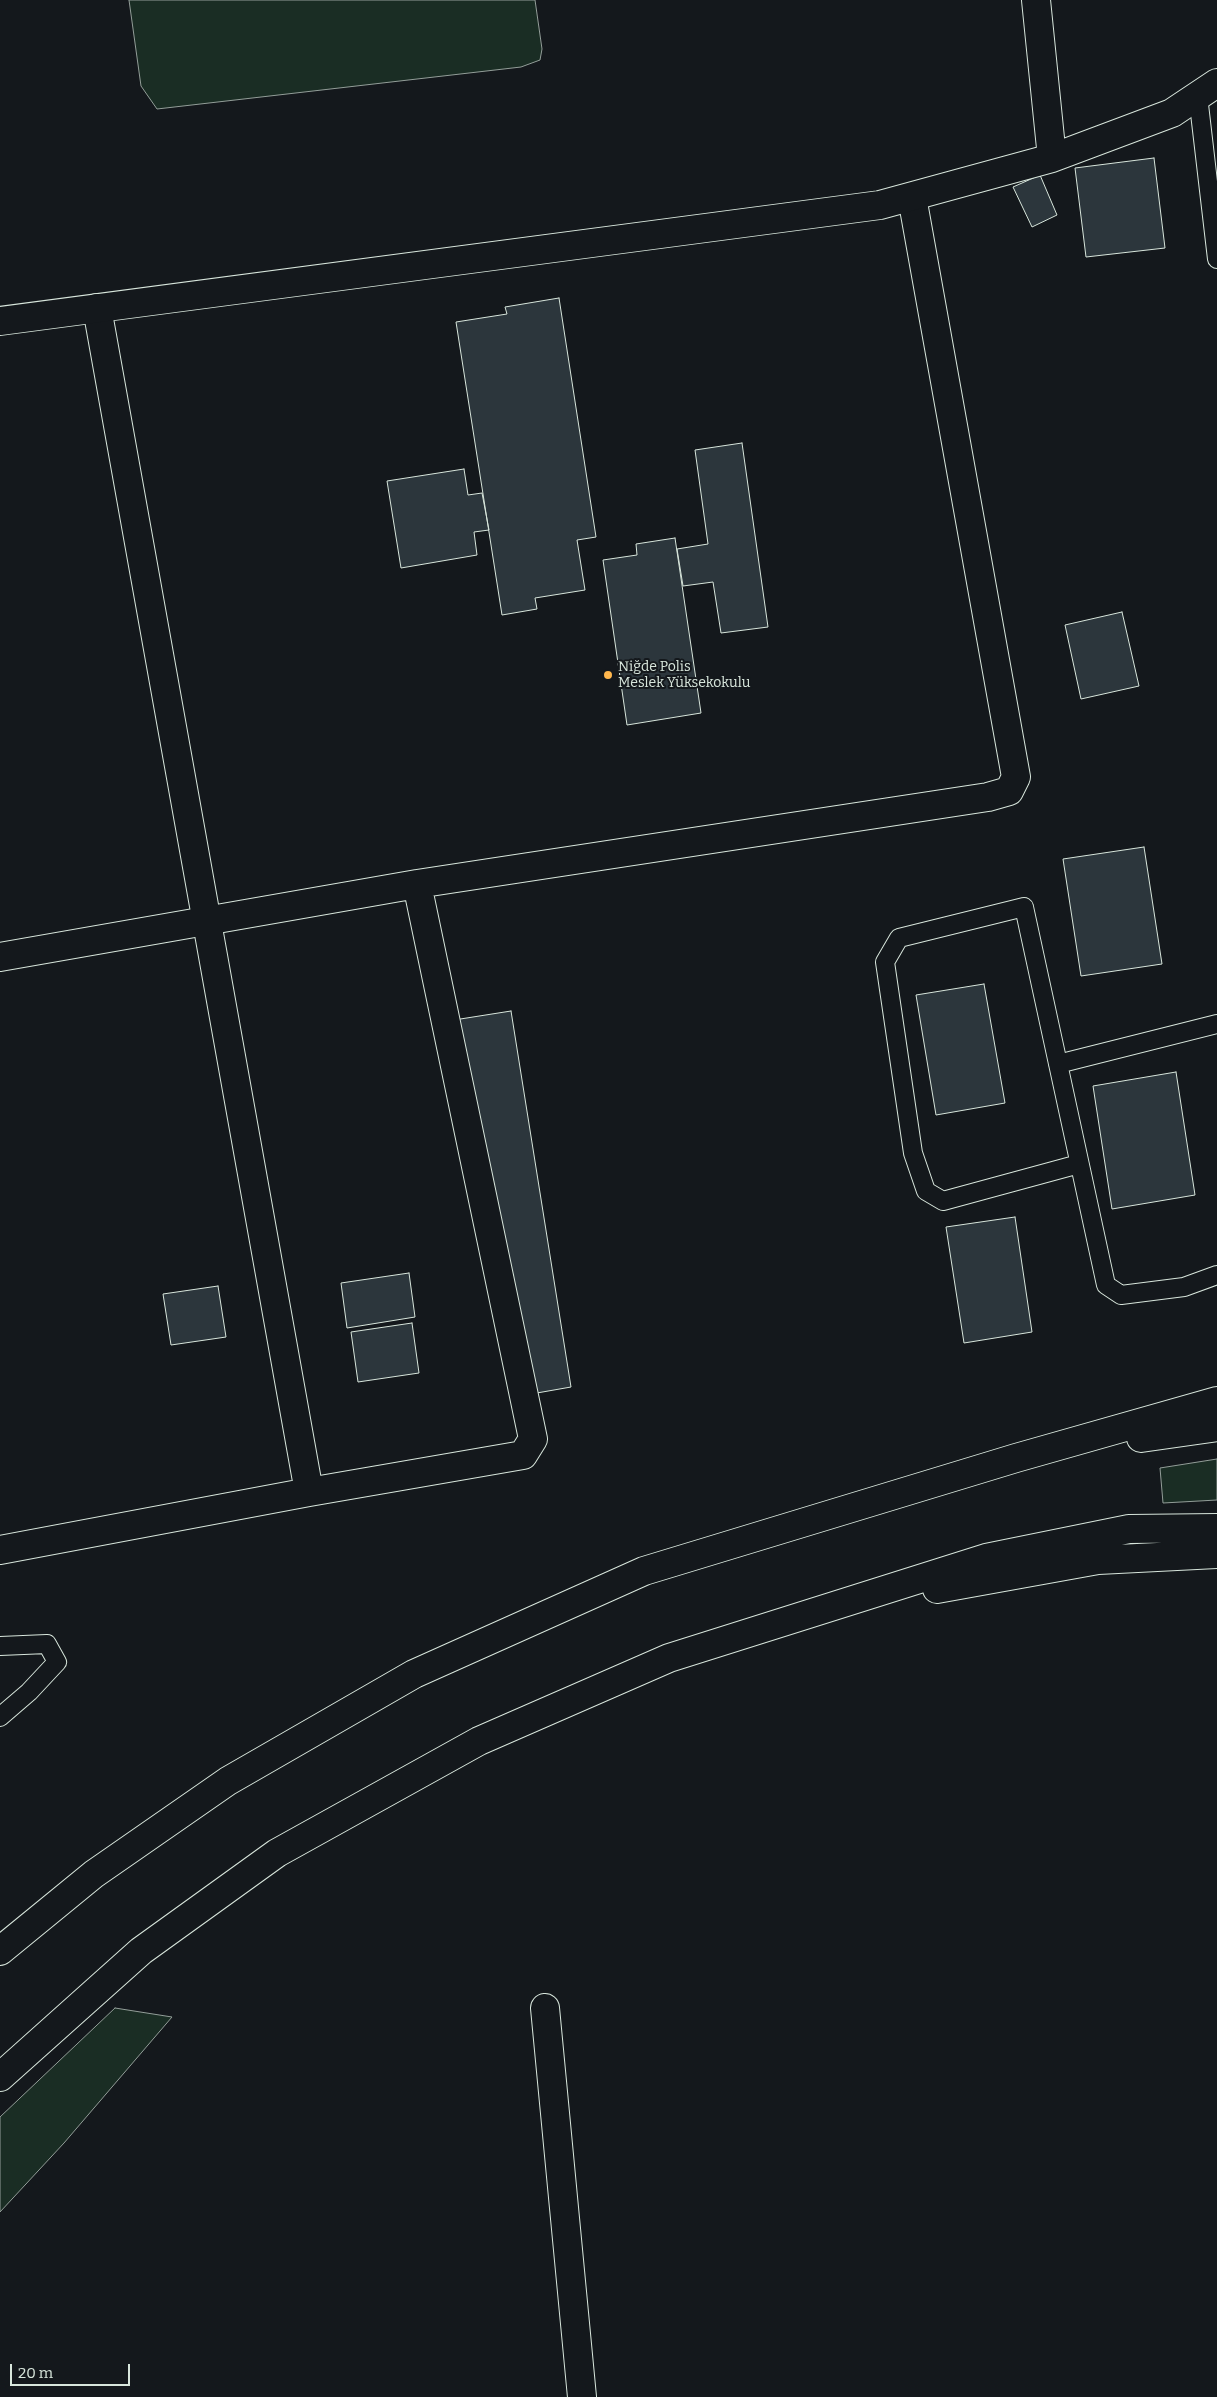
<!DOCTYPE html>
<meta charset="utf-8">
<style>
body{margin:0}
#map{position:relative;width:1217px;height:2397px;overflow:hidden;background:#14181c;font-family:Bitter,serif}
canvas{display:block}
.scale{position:absolute;left:10px;top:2364px;width:120px;height:22px;box-sizing:border-box;border:2px solid #d8e6dc;border-top:0;padding-left:6px;font-size:15px;line-height:18px;white-space:nowrap;color:#d8e6dc;-webkit-text-stroke:4px #14181c;paint-order:stroke}
</style>
<div id="map">
<canvas width="1217" height="2397"></canvas>
<div class="scale">20 m</div>
</div>
<script>
const g = document.querySelector('canvas').getContext('2d');
g.lineJoin = 'round';
function fill(path, color) { g.fillStyle = color; g.fill(path, 'evenodd'); }
const shape = rows => new Path2D(rows.map(r => 'M' + r).join(''));
function strokePath(path, color, width, dash) { g.strokeStyle = color; g.lineWidth = width; g.lineCap = dash ? 'butt' : 'round'; g.setLineDash(dash || []); g.stroke(path); }
function write(font, color, halo, rows, align = 'center') {
  g.font = font + ' Bitter,serif'; g.lineWidth = 4; g.setLineDash([]); g.textBaseline = 'middle'; g.strokeStyle = halo; g.fillStyle = color; for (const [text, x, y, turn = 0] of rows) {
    g.save(); g.translate(x, y); g.rotate((+turn || 0) * Math.PI / 180); g.textAlign = isNaN(turn) ? turn : align; if (halo) g.strokeText(text, 0, 0); g.fillText(text, 0, 0); g.restore();
  }
}
const green = shape([
 [129,0,535,0,542,49,540,60,521,67,157,109,141,86,129,0],
 [1217,1459,1217,1500,1163,1503,1160,1468,1217,1459],
 [115,2008,172,2017,64,2143,0,2212,0,2117,115,2008]
]);
fill(green, '#1a2d24');
strokePath(green, '#939e99', 1);
const building = shape([
 [1154,158,1165,248,1086,257,1075,168,1154,158],
 [1040,175,1057,215,1032,227,1013,187,1040,175],
 [559,298,596,537,577,540,585,590,535,598,537,609,502,615,456,322,507,314,505,307,559,298],
 [742,443,768,627,721,633,713,582,683,586,677,549,708,544,695,450,742,443],
 [464,469,468,495,482,493,489,530,474,532,477,555,401,568,387,481,464,469],
 [675,538,701,713,627,725,603,560,637,555,636,544,675,538],
 [1122,612,1139,686,1081,699,1065,625,1122,612],
 [1144,847,1162,964,1081,976,1063,859,1144,847],
 [984,984,1005,1103,936,1115,916,995,984,984],
 [511,1011,571,1387,514,1397,454,1020,511,1011],
 [1176,1072,1195,1195,1112,1209,1093,1086,1176,1072],
 [1015,1217,1032,1332,964,1343,946,1227,1015,1217],
 [409,1273,415,1317,347,1328,341,1283,409,1273],
 [218,1286,226,1337,171,1345,163,1294,218,1286],
 [412,1323,419,1373,358,1382,351,1332,412,1323]
]);
fill(building, '#2c363c');
strokePath(building, '#d8e6dc', 1);
const service = shape([
 [1198,96,1217,259],
 [1058,1064,1217,1024],
 [1079,1164,943,1201,926,1191,913,1153,885,962,899,938,1024,907,1106,1285,1121,1295,1184,1287,1217,1275],
 [0,1646,47,1644,57,1662,29,1692,0,1717]
]);
const minor = shape([
 [97,308,309,1492],
 [0,957,417,884,988,797,1009,791,1016,777,912,197],
 [0,1550,309,1492,523,1455,533,1439,417,884],
 [545,2008,582,2397]
]);
const tertiary = shape([
 [1036,0,1052,158],
 [0,321,880,205,1052,158,1172,113,1217,83]
]);
const motorway = shape([
 [1141,1438,1217,1427],
 [937,1589,1098,1560,1217,1554],
 [0,1951,94,1874,228,1781,414,1674,644,1571,1016,1458,1217,1401],
 [0,2077,141,1951,277,1853,479,1741,669,1658,986,1558,1129,1529,1217,1528]
]);
strokePath(service, '#d8e6dc', 20);
strokePath(minor, '#d8e6dc', 30);
strokePath(tertiary, '#d8e6dc', 30);
strokePath(motorway, '#d8e6dc', 30);
strokePath(service, '#14181c', 18);
strokePath(minor, '#14181c', 28);
strokePath(tertiary, '#14181c', 28);
strokePath(motorway, '#14181c', 28);
for (const [x, y, r, color] of [
 [608,675,5,"#ffb74d"]
]) { const dot = new Path2D(); dot.arc(x, y, r, 0, 2 * Math.PI); g.fillStyle = color; g.fill(dot); strokePath(dot, '#14181c', 2); }
write('14px', '#d8e6dc', '#14181c', [
 ["Niğde Polis",618,667],
 ["Meslek Yüksekokulu",618,683]
], 'left');
</script>
